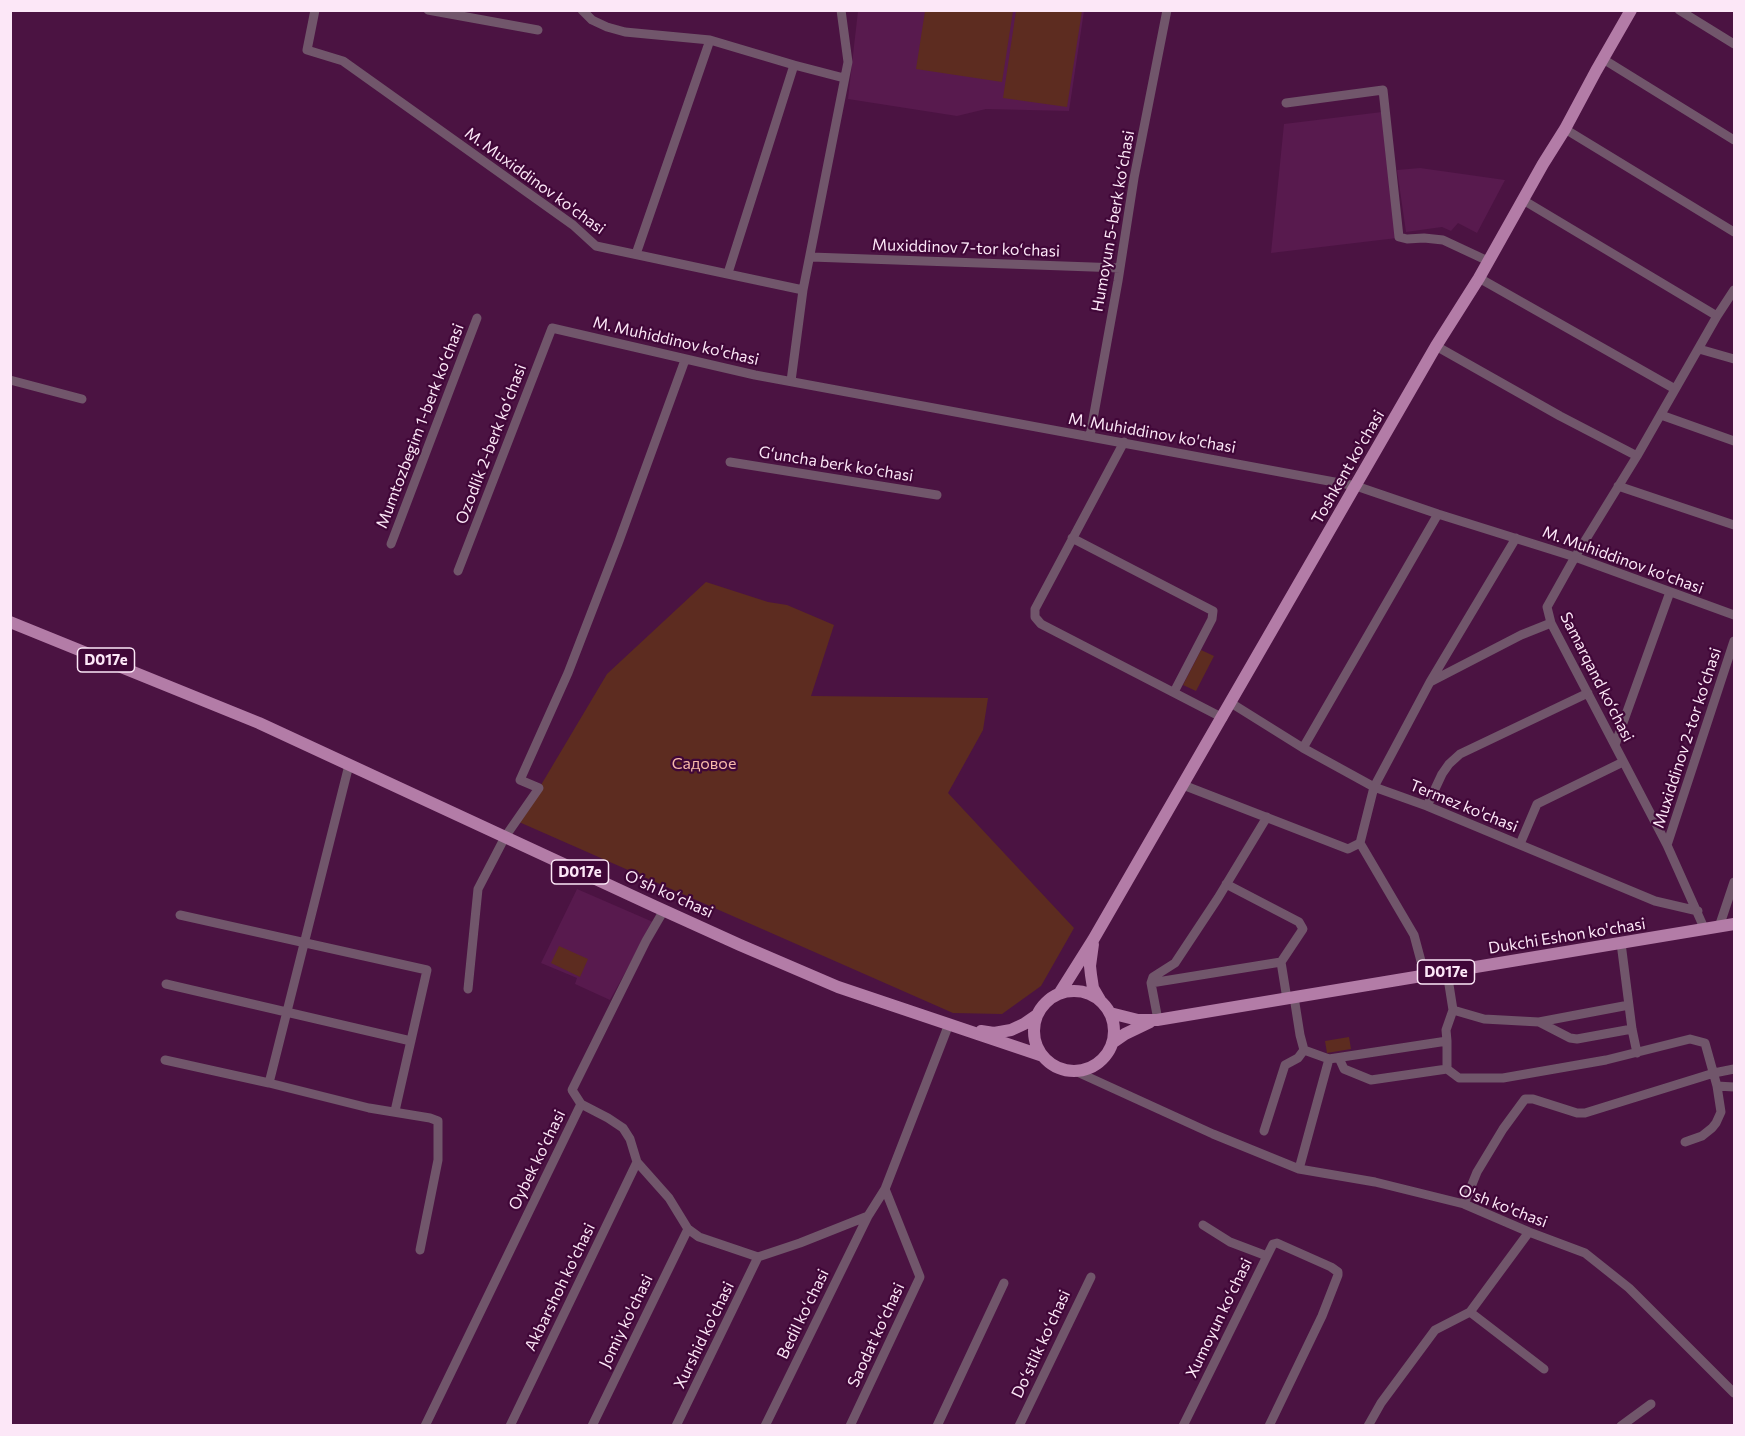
<!DOCTYPE html>
<meta charset="utf-8">
<style>
body{margin:0}
#map{position:relative;width:1745px;height:1436px;overflow:hidden;background:#4b1342;font-family:Commissioner,sans-serif}
canvas{display:block}
.frame{position:absolute;inset:0;border:12px solid #fce7f7;pointer-events:none}
</style>
<div id="map">
<canvas width="1745" height="1436"></canvas>
<div class="frame"></div>
</div>
<script>
const g = document.querySelector('canvas').getContext('2d');
g.lineJoin = 'round';
function fill(path, color) { g.fillStyle = color; g.fill(path, 'evenodd'); }
const shape = rows => new Path2D(rows.map(r => 'M' + r).join(''));
function strokePath(path, color, width, dash) { g.strokeStyle = color; g.lineWidth = width; g.lineCap = dash ? 'butt' : 'round'; g.setLineDash(dash || []); g.stroke(path); }
function write(font, color, halo, rows, align = 'center') {
  g.font = font + ' Commissioner,sans-serif'; g.lineWidth = 4.5; g.setLineDash([]); g.textBaseline = 'middle'; g.strokeStyle = halo; g.fillStyle = color; for (const [text, x, y, turn = 0] of rows) {
    g.save(); g.translate(x, y); g.rotate((+turn || 0) * Math.PI / 180); g.textAlign = isNaN(turn) ? turn : align; if (halo) g.strokeText(text, 0, 0); g.fillText(text, 0, 0); g.restore();
  }
}
fill(shape([
 [858,11,1084,11,1069,111,986,109,957,116,848,99],
 [1382,112,1397,238,1271,253,1284,124],
 [1420,168,1505,180,1477,233,1458,223,1451,231,1442,227,1406,232,1397,170],
 [577,889,653,922,610,1000,575,984,577,978,541,963]
]), '#581a4e');
fill(shape([
 [925,11,1013,11,1002,82,916,69],
 [1016,11,1082,11,1067,107,1003,98],
 [706,582,768,602,787,605,834,625,811,696,988,698,983,730,948,793,1074,928,1041,986,1002,1014,953,1013,519,822,607,674],
 [1201,650,1214,656,1196,691,1183,685],
 [559,946,588,959,580,977,551,963],
 [1349,1037,1351,1049,1327,1053,1325,1041]
]), '#5d2c20');
strokePath(shape([
 [315,10,307,50,343,61,573,225,596,246,803,290],
 [428,10,538,30],
 [582,10,592,20,607,27,625,32,710,40,794,65,844,78],
 [1679,10,1734,44],
 [1603,59,1734,140],
 [1286,103,1383,90,1399,237,1407,239,1424,238,1443,240,1488,261],
 [1565,129,1734,232],
 [1523,200,1717,316],
 [636,254,710,40],
 [811,257,1120,268],
 [728,273,794,65],
 [1479,278,1675,389],
 [1436,346,1560,416,1637,456],
 [1699,349,1734,359],
 [10,380,82,399],
 [791,381,803,290,848,62,841,10],
 [1661,415,1734,441],
 [1090,436,1118,281,1134,178,1167,10],
 [1124,442,1035,609,1035,617,1041,624,1223,718],
 [730,462,937,495],
 [1618,486,1734,525],
 [1072,538,1213,611,1212,619,1174,692],
 [391,544,477,318],
 [458,571,552,328,755,375,1356,486,1438,514,1575,557,1734,615],
 [1432,681,1521,635,1551,623],
 [1231,703,1303,748,1374,787,1427,806,1655,901,1698,911],
 [1615,745,1670,592],
 [1303,748,1438,514],
 [349,765,269,1083,369,1108,430,1118,438,1121,438,1160,420,1250],
 [1183,785,1348,849,1360,843,1374,787,1430,682,1516,538],
 [1427,806,1442,774,1449,764,1460,754,1588,693],
 [1360,843,1414,935,1425,976],
 [1520,844,1537,804,1623,762],
 [1667,845,1734,641],
 [1226,884,1299,922,1303,929,1281,962,1287,999],
 [180,915,427,970,395,1111],
 [1719,927,1734,882],
 [1705,930,1667,845,1551,623,1547,607,1575,557,1637,456,1717,316,1734,290],
 [1621,943,1632,1029,1637,1053],
 [1447,972,1453,1010,1446,1030,1447,1041,1447,1069,1459,1078,1503,1078,1606,1060,1690,1039,1705,1043,1717,1086,1721,1112,1716,1123,1712,1128,1702,1136,1685,1142],
 [1151,983,1281,962],
 [166,984,411,1041],
 [468,989,478,889,505,837,539,788,520,780,568,673,619,541,685,360],
 [1294,997,1300,1035,1304,1050,1329,1059,1447,1041],
 [1453,1010,1484,1019,1539,1022,1629,1005],
 [1158,1020,1151,983,1153,977,1175,963,1218,898,1267,817],
 [1539,1022,1570,1038,1577,1039,1632,1029],
 [1339,1058,1344,1069,1371,1080,1447,1069],
 [165,1060,269,1083],
 [1075,1071,1213,1134,1299,1169,1375,1182,1464,1204,1529,1232,1585,1253,1629,1288,1734,1393],
 [1717,1086,1734,1087],
 [581,1104,608,1118,623,1128,630,1139,637,1162,669,1198,688,1229,699,1237,758,1257,800,1243,868,1216],
 [1264,1131,1285,1065,1298,1058,1304,1050],
 [1299,1169,1329,1059],
 [1464,1204,1477,1172,1503,1129,1525,1099,1533,1099,1577,1113,1585,1113,1714,1073,1734,1069],
 [1267,1256,1273,1244,1277,1243,1331,1267,1338,1272,1338,1275,1322,1316,1269,1426],
 [1470,1312,1544,1369],
 [425,1426,581,1104,572,1090,646,941,664,910],
 [510,1426,637,1162],
 [592,1426,688,1229],
 [676,1426,758,1257],
 [765,1426,868,1216,885,1189,949,1024],
 [850,1426,920,1277,885,1189],
 [937,1426,1004,1283],
 [1019,1426,1091,1277],
 [1183,1426,1267,1256,1230,1242,1203,1225],
 [1368,1426,1381,1403,1435,1330,1470,1312,1529,1232],
 [1621,1426,1651,1404]
]), '#71566b', 9);
strokePath(shape([
 [10,622,259,723,654,906,740,945,838,987,1043,1056],
 [1093,944,1090,966,1091,975,1093,988,1100,1000],
 '1034 1031a40 40 0 1 1 80 0a40 40 0 1 1-80 0Z',
 [1059,994,1093,940,1436,346,1479,278,1543,164,1565,129,1596,71,1631,10],
 [1110,1013,1138,1020,1157,1020,1734,924],
 [981,1031,994,1033,1011,1030,1024,1024,1037,1015],
 [1112,1043,1125,1034,1150,1022]
]), '#b37ca7', 12);
for (const [x, y, w] of [
 [106,660,57],
 [580,872,57],
 [1446,972,57]
]) { const box = new Path2D(); box.roundRect(x - w / 2, y - 12, w, 24, 4.5); g.fillStyle = '#400738'; g.fill(box); strokePath(box, '#fce7f7', 1.5); }
write('bold 15px', '#fce7f7', null, [
 ["D017e",106,660],
 ["D017e",580,872],
 ["D017e",1446,972]
]);
write('16px', '#fce7f7', '#400738', [
 ["M. Muxiddinov ko'chasi",535,181,36],
 ["Humoyun 5-berk koʻchasi",1113,221,-80],
 ["Muxiddinov 7-tor koʻchasi",966,248,2],
 ["M. Muhiddinov ko'chasi",676,341,13],
 ["Mumtozbegim 1-berk koʻchasi",420,426,-69],
 ["M. Muhiddinov ko'chasi",1152,433,10],
 ["Ozodlik 2-berk koʻchasi",491,444,-69],
 ["Gʻuncha berk koʻchasi",836,464,9],
 ["Toshkent ko'chasi",1348,467,-60],
 ["M. Muhiddinov ko'chasi",1623,560,20],
 ["Samarqand ko‘chasi",1597,677,63],
 ["Muxiddinov 2-tor koʻchasi",1687,738,-72],
 ["Termez ko'chasi",1464,806,22],
 ["Oʻsh koʻchasi",669,894,24],
 ["Dukchi Eshon ko'chasi",1567,936,-9],
 ["Oybek ko'chasi",537,1160,-64],
 ["O'sh ko'chasi",1503,1206,21],
 ["Akbarshoh ko'chasi",560,1287,-64],
 ["Bedil koʻchasi",803,1314,-64],
 ["Xumoyun koʻchasi",1219,1318,-64],
 ["Jomiy ko'chasi",626,1321,-64],
 ["Xurshid ko'chasi",704,1335,-64],
 ["Saodat koʻchasi",876,1335,-65],
 ["Doʻstlik koʻchasi",1041,1344,-65]
]);
write('16px', '#f7baaa', '#400738', [
 ["Садовое",704,764]
]);
</script>
